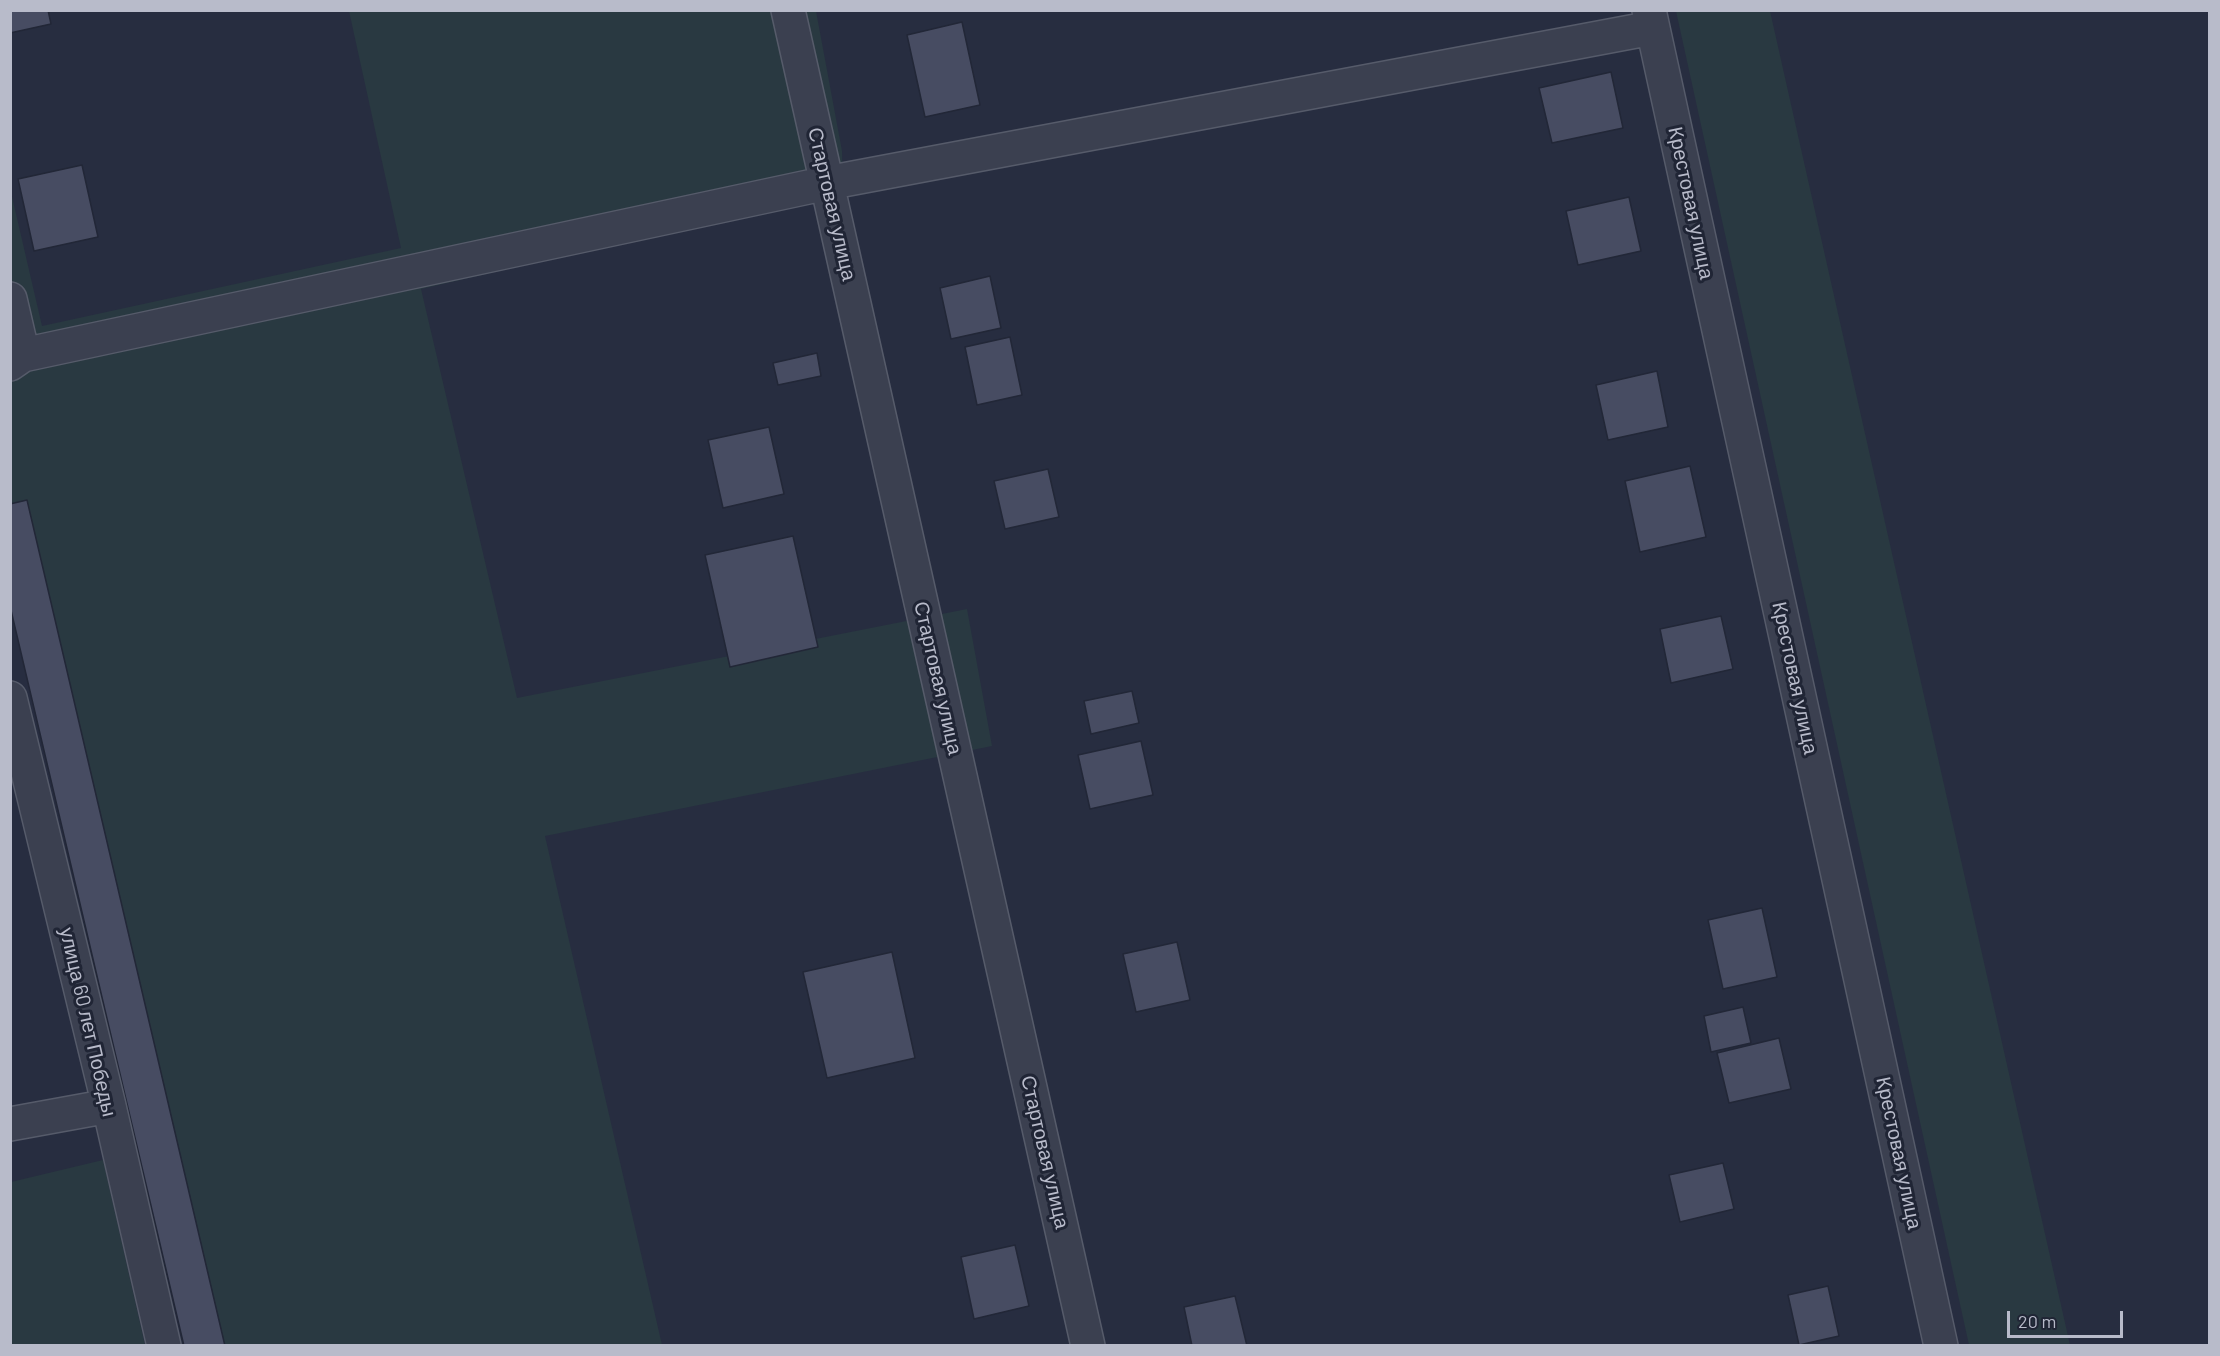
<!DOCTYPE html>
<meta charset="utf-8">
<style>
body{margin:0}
#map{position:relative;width:2220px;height:1356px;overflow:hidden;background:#272d40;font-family:Barlow,sans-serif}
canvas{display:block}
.frame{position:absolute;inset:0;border:12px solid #b8bbca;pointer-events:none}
.scale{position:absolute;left:2007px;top:1311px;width:116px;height:27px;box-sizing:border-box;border:3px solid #b8bbca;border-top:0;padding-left:8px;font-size:18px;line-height:21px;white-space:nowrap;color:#b8bbca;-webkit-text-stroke:4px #202535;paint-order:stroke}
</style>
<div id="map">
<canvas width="2220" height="1356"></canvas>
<div class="frame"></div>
<div class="scale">20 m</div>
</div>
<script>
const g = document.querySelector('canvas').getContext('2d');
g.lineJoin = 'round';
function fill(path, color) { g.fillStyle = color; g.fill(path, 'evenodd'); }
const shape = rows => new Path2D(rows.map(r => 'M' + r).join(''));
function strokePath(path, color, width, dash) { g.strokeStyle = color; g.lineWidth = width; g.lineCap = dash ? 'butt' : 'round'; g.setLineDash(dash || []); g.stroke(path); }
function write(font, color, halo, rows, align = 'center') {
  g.font = font + ' Barlow,sans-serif'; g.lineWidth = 6; g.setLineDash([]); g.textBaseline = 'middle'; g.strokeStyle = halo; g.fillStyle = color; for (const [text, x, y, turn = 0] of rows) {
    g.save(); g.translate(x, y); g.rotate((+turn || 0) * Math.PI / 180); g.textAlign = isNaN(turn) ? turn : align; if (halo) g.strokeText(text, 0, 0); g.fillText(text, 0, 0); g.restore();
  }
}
fill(shape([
 [349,11,816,11,842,151,843,192,421,289,517,698,967,609,992,746,545,836,662,1345,225,1345,27,500,11,504,10,188,42,326,401,248],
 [1676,11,1770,11,2070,1345,1969,1345],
 [103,1160,145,1345,11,1345,11,1182]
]), '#293941');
const building = shape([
 [10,10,48,10,51,24,10,33,10,10],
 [962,22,980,105,925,117,907,35,962,22],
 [1611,72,1623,128,1552,143,1539,88,1611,72],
 [82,165,98,237,34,251,18,179,82,165],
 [1629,197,1641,251,1578,265,1566,211,1629,197],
 [990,276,1001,328,951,339,940,288,990,276],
 [1010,337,1022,395,977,405,965,347,1010,337],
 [817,353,821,376,778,385,773,363,817,353],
 [1657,371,1668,427,1608,440,1596,385,1657,371],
 [769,427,784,494,723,508,708,440,769,427],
 [1690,466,1706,537,1640,552,1625,481,1690,466],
 [1048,469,1059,517,1005,529,994,481,1048,469],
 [27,500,225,1346,184,1346,10,606,10,504,27,500],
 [793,536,818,647,730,667,705,555,793,536],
 [1721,616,1733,669,1671,683,1660,629,1721,616],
 [1132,691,1139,723,1091,734,1084,701,1132,691],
 [1141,741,1153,795,1090,809,1078,755,1141,741],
 [1762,908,1777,977,1723,989,1708,920,1762,908],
 [1177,942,1190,1000,1136,1012,1123,954,1177,942],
 [892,952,915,1058,827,1078,803,972,892,952],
 [1743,1007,1751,1043,1711,1052,1704,1016,1743,1007],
 [1779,1038,1791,1089,1729,1103,1717,1053,1779,1038],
 [1723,1163,1734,1209,1680,1222,1669,1175,1723,1163],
 [1015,1245,1029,1306,974,1319,961,1257,1015,1245],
 [1828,1286,1839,1336,1799,1345,1788,1295,1828,1286],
 [1235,1296,1247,1346,1192,1346,1184,1307,1235,1296]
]);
fill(building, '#474c62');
strokePath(building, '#222737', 1.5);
const minor = shape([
 [788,10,1088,1346],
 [1649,10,1941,1346],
 [10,299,23,355,10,364],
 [23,355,827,183,1652,28],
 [10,698,109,1106,164,1346],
 [10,1124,109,1106]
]);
strokePath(minor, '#565b6a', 36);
strokePath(minor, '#3b4050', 33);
write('20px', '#b8bbca', '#202535', [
 ["Крестовая улица",1691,203,78],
 ["Стартовая улица",832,204,77],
 ["Стартовая улица",938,678,77],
 ["Крестовая улица",1795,678,78],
 ["улица 60 лет Победы",88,1022,77],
 ["Стартовая улица",1045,1152,77],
 ["Крестовая улица",1899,1153,78]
]);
</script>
